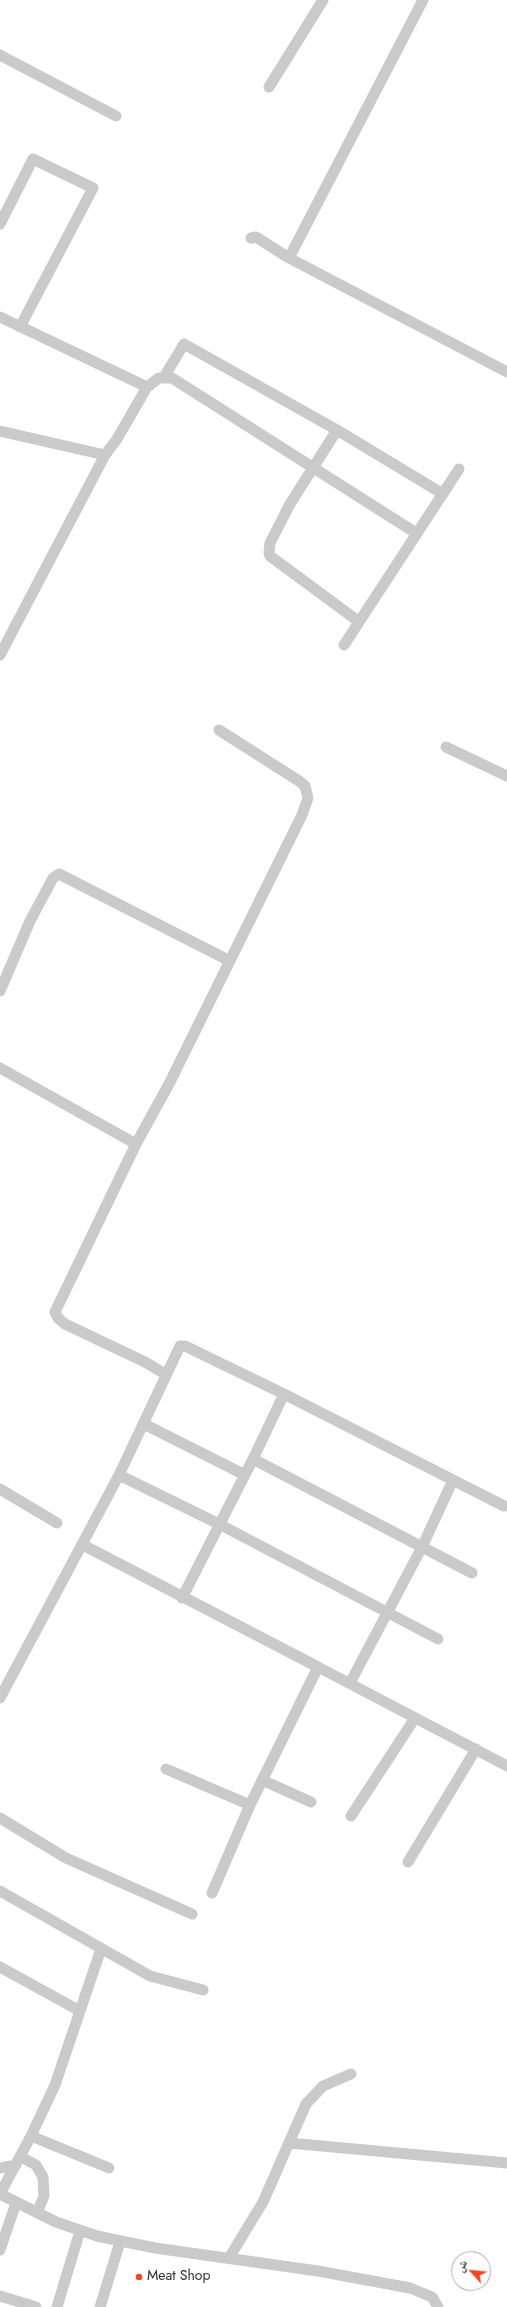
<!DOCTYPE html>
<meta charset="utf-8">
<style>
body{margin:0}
#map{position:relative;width:507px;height:2307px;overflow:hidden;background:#fff;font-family:Jost,"Noto Naskh Arabic",sans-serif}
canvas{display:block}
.north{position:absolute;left:451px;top:2251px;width:40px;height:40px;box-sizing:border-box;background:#fff;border:1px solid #ababab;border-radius:50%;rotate:297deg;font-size:11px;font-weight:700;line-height:16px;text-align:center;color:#2d2d2d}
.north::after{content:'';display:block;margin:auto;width:14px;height:18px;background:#f04623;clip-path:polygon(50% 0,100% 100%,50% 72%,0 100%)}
</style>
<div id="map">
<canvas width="507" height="2307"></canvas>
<div class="north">ش</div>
</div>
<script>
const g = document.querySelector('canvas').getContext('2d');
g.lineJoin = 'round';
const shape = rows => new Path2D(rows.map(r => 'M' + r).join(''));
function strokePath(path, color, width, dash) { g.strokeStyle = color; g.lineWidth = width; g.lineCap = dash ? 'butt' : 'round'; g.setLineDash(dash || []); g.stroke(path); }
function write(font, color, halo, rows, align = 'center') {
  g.font = font + ' Jost,sans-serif'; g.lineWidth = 4; g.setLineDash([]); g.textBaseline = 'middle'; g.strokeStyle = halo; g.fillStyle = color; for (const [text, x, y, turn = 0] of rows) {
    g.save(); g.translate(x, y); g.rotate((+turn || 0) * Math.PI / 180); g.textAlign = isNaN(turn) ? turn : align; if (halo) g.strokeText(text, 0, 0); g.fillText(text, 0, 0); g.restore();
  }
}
strokePath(shape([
 [0,55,116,116],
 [269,87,323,0],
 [0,224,33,159,93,188,20,327],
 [251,238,256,237,289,258,507,372],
 [289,258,423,0],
 [0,317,147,387],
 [164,377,184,344,337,430,443,494],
 [337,430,290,504,270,543,269,553,270,556,358,621],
 [0,431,105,455],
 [344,645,459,469],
 [0,655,105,455,117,439,147,387,159,378,172,378,416,533],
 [446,747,507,776],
 [0,991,30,921,53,878,59,874,230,961],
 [0,1068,136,1144],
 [165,1374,145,1362,65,1324,58,1318,55,1312,136,1144,169,1084,302,815,308,798,305,786,299,781,219,730],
 [144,1424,245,1475],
 [253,1459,472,1573],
 [119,1475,219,1524,438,1639],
 [0,1489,57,1523],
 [83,1545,318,1667],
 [182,1598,253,1459,284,1394],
 [350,1683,422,1547,453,1480],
 [0,1698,119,1475,180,1346,185,1346,284,1394,504,1506],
 [166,1769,250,1805],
 [262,1780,311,1802],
 [351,1816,415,1718],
 [0,1818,66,1858,192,1914],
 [408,1862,476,1749],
 [0,1891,150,1976,203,1990],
 [212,1893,250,1805,318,1667,507,1766],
 [0,1967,80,2011,101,1949],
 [80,2011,55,2085,31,2136,0,2194,56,2222,97,2236,155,2248,318,2271,410,2288,432,2297,438,2307],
 [31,2136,109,2168],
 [289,2143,507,2163],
 [21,2157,36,2165,43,2177,44,2196,37,2213],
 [0,2168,16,2165],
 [0,2250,16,2203],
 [229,2258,263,2202,306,2104,323,2086,351,2074],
 [0,2296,36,2307],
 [57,2307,80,2231],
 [100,2307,120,2242]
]), '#cacaca', 11);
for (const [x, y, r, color] of [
 [139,2277,4,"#f04623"]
]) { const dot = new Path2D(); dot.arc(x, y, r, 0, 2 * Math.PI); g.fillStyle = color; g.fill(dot); strokePath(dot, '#fff', 1.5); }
write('14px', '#2d2d2d', '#fff', [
 ["Meat Shop",147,2277]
], 'left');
</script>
